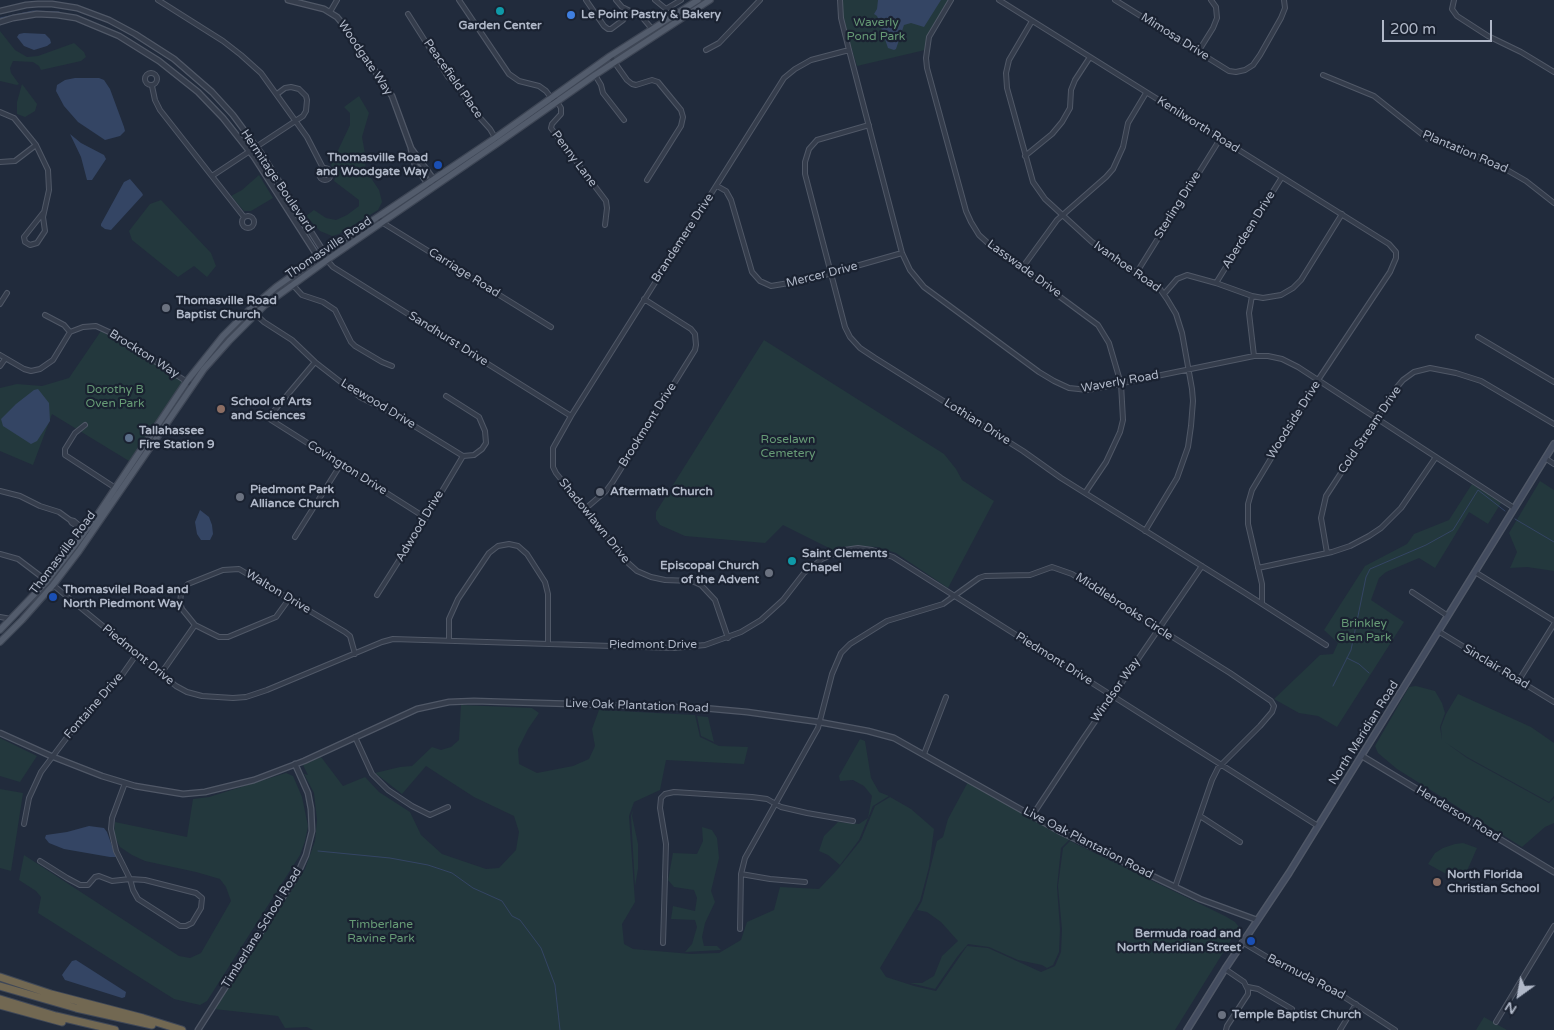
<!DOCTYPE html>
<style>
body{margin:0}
#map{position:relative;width:1554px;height:1030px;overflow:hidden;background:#212b3c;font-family:"Varela Round",sans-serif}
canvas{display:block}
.north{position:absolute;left:1494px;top:970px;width:50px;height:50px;-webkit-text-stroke:4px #1a2231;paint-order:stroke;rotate:212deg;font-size:14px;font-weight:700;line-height:20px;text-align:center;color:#b0b8c8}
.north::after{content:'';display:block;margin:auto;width:18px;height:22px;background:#b0b8c8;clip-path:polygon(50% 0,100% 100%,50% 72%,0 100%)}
.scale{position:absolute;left:1382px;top:20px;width:110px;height:22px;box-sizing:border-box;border:2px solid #b0b8c8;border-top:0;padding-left:6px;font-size:15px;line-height:18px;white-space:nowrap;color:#b0b8c8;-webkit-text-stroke:4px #1a2231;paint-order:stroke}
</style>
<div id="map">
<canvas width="1554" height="1030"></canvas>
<div class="north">N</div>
<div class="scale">200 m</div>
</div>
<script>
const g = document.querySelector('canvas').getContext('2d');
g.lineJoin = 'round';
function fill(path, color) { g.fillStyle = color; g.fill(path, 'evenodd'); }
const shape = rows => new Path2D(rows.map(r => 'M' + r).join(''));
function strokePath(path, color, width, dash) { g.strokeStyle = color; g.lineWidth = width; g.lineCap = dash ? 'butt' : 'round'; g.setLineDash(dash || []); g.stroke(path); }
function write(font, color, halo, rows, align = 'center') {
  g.font = font + ' "Varela Round",sans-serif'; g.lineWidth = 4.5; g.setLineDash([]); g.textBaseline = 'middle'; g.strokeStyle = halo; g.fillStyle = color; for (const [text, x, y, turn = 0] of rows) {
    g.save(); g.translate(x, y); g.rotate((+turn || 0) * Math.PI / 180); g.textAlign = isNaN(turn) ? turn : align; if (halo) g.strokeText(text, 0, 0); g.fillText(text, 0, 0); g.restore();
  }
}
fill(shape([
 [842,0,950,0,929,33,925,50,857,66,843,20],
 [0,31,15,50,27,57,38,56,74,43,84,52,86,57,81,61,41,70,39,66,33,62,13,61,10,68,11,73,19,84,17,85,0,81],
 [22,84,37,104,35,111,25,117,17,114,17,102],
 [359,96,369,113,362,137,366,159,365,169,379,190,382,202,378,210,339,234,332,236,320,231,306,216,314,210,326,218,336,220,347,215,359,206,359,200,334,181,336,175,331,165,350,125,350,113,344,107],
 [259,175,273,198,251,211,244,211,231,196,242,190],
 [161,200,211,253,216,266,207,277,194,266,178,277,132,240,129,231,150,204],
 [101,331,127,346,183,382,129,461,52,414,33,465,0,451,0,388,17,384,42,386,69,378],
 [764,340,944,454,956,469,962,480,994,501,948,588,896,553,877,547,862,546,848,546,833,550,783,525,765,543,685,536,660,525,656,519,656,512],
 [1540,481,1554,490,1554,571,1527,567,1510,568,1517,552,1509,533],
 [1472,484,1501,503,1488,524,1469,512,1435,568,1419,558,1386,572,1379,578,1371,600,1404,622,1337,727,1318,716,1299,713,1274,699,1320,655,1333,654,1338,643,1324,630,1365,566,1407,544,1414,534,1449,520],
 [1416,686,1435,691,1442,703,1445,713,1440,727,1442,740,1441,727,1446,714,1458,694,1531,727,1554,743,1554,796,1549,802,1467,757,1445,742,1467,758,1549,803,1554,798,1554,823,1545,827,1522,847,1397,769,1378,753,1375,746,1409,687],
 [461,705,532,708,539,713,528,729,518,749,519,764,537,773,573,766,589,759,595,746,592,729,599,710,695,715,700,737,719,746,748,747,744,764,666,760,660,790,634,802,629,816,635,902,622,924,624,944,633,949,691,954,719,953,741,940,747,922,774,910,780,887,819,889,837,870,861,840,875,806,890,797,911,809,934,829,929,867,920,901,880,968,886,977,914,986,936,991,967,946,988,948,1041,972,1055,966,1061,952,1062,929,1058,886,1063,848,1070,841,1225,916,1235,922,1239,927,1175,1030,313,1030,307,1027,285,1028,278,1016,214,1009,305,869,315,841,317,820,314,793,304,774,308,775,303,765,321,757,343,786,365,777,379,792,410,812,421,835,442,854,486,869,499,868,516,850,519,832,514,816,474,797,426,766,402,794,375,773,400,767,412,766,432,747,441,750,451,747,459,740],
 [697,716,708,717,714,742,701,736],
 [0,738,37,756,20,782,0,776],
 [860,739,865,741,871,778,879,792,889,796,873,806,859,840,840,865,828,855,819,851,824,836,838,822,859,824,868,818,872,796,864,786,853,780,840,781,839,776],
 [286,773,293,776,302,797,308,826,305,841,300,855,207,1001,200,1005,174,999,38,913,41,897,36,891,19,880,24,855,179,956,190,958,201,953,231,901,226,887,220,879,196,872,145,861,132,855,120,847,114,835,115,822,187,837,193,799,209,797],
 [968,782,1075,842,1069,840,1061,848,1057,887,1060,929,1059,952,1053,965,1047,968,1042,965,1018,960,989,947,968,944,957,957,935,989,910,983,922,983,934,976,942,956,958,941,941,922,927,912,917,910,922,901,937,841,943,837,948,819],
 [0,789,23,793,11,871,0,868],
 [633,810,632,816,638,844,638,869,635,886,631,816],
 [702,827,712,830,717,838,719,858,711,891,715,902,705,923,702,937,704,946,717,946,721,950,685,952,692,944,697,927,695,920,671,919,673,906,695,911,697,898,694,890,674,887,668,880,673,853,697,854,703,841],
 [1463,843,1477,848,1463,880,1459,881,1428,864,1435,853,1443,848,1455,844],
 [1484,1017,1507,1030,1476,1030]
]), '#23383d');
fill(shape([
 [878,0,941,0,924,27,911,23,904,25,896,49,894,50,888,48,877,16,874,14,877,9],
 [24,33,45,34,50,39,51,43,47,46,34,50,24,46,17,37,19,34],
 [75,78,99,78,104,80,110,89,124,127,125,131,120,136,105,140,78,122,64,106,56,91,57,85,65,80],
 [70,134,81,143,104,155,106,159,92,180,87,180,81,157],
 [130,179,142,193,143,195,111,230,105,229,101,226,101,224,124,182],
 [38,389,49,403,50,421,37,441,31,444,3,426,1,419,16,404,34,390],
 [200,510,209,517,212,525,213,534,210,540,201,540,197,534,195,522],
 [89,826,104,828,107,832,116,857,110,857,64,849,49,843,45,838,46,835,67,832],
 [76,960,126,992,125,997,122,998,65,980,62,975,64,972,72,961]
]), '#344564');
strokePath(shape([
 [0,18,33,11,59,12],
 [1515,519,1554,542],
 [1347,658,1359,664,1369,673],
 [1333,686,1351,650,1366,577,1370,569,1426,545,1453,530,1478,490,1505,511],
 [318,851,390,858,428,865,452,873,473,888,502,901,512,916,520,920,541,948,555,985,560,1030]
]), '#344564', 1);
const minor = shape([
 [158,0,223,41,241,55,261,73,307,137,323,168],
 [459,0,509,74,519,81,539,86,546,91,555,103],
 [586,0,604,26,608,29,611,29,623,20,629,11],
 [616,0,622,7,642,17,652,29],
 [655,0,666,9,681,0],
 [840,0,841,18,849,50,902,253,910,270,924,287,1039,372,1054,381,1069,388,1088,390,1103,387,1254,356,1268,356,1282,359,1298,367,1514,508],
 [951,0,929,37,926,58,927,68,966,211,971,222,979,235,990,245,1098,325,1109,343,1121,384,1123,420,1120,432,1106,462,1085,493],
 [999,0,1389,244,1396,252,1396,258,1390,272,1318,380,1252,490,1248,504,1248,524,1262,584,1262,603],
 [1115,0,1229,71,1236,72,1245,70,1253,65,1260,55,1281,18,1285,8,1284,0],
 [1454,0,1452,9,1457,16,1488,36,1521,52,1554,72],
 [330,12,337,0],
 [408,14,448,77,461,90,473,110,490,129,496,139],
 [1032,21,1009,60,1006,73,1007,88,1033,182,1045,199,1092,242,1160,289,1167,299,1176,314,1182,333,1192,389,1193,401,1191,426,1188,447,1177,478,1145,531],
 [706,50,719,43,760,0],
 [1198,52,1213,28,1217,18,1216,7,1211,0],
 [610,56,627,80,632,84,636,85,652,80,658,82,681,110,683,117,681,126,647,180],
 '145 79a6 6 0 1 1 12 0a6 6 0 1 1-12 0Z',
 [595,75,601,85,603,93,624,120],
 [1323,75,1374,96,1428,139,1468,152,1507,170,1526,181,1554,203],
 [152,86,155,100,160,110,244,217],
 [554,97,561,108,561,114,552,124,551,128,606,201,607,208,605,225],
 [0,112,14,118,36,145,48,170,49,190,43,217,45,231,37,243,30,245,25,242,24,237,43,213],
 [869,125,817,140,809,149,805,162,805,174,845,327,850,337,860,348,875,358,1023,451,1061,478,1245,593,1326,645],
 [1025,156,1052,134,1062,122,1070,108,1071,90,1075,80,1090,57],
 [0,162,15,161,36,145],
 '319 174a6 6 0 1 1 12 0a6 6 0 1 1-12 0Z',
 [212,176,303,116,306,111,307,100,306,96,299,89,291,87,285,88,277,94],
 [717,186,726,191,731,200,752,272,760,281,771,286,807,280,902,253],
 '242 222a6 6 0 1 1 12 0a6 6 0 1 1-12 0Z',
 [378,217,383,223,551,327],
 [327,260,333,267,571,416],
 [1022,268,1057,220,1106,177,1113,169,1123,147,1128,123,1146,93],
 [1137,272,1220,139],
 [1216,283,1282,177],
 [292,284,302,295,323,302,335,310,351,342,355,346,382,362,392,366],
 [1164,294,1177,279,1187,275,1216,283,1252,296,1263,298,1281,295,1293,288,1301,280,1342,214],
 [1252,296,1249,313,1254,356],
 [0,304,7,293],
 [250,309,264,322,292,340,315,362,360,397,398,416,463,456],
 [45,315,64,325,70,332],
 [1478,337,1554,382],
 [0,355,24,369,31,371,40,369,53,360,70,332,83,327,96,326,109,332,192,385],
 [315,362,268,418,426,518],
 [0,366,5,359],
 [446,396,479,417,485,431,486,443,482,449,474,455,463,456],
 [85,425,75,433,65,449,65,455,117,489],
 [1545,458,1554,464],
 [0,491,20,496,40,506,59,512,70,520,74,521,87,532],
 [585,509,606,491,612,483,695,350,696,345,695,334,691,329,644,299],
 [70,520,72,523,82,529],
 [295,537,341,464],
 [1327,553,1321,518,1326,496,1397,387,1403,380,1414,372,1430,368,1456,373,1481,381,1554,424],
 [0,554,18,559,47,581],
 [1258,568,1332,552,1350,546,1369,536,1381,528,1401,508,1436,457],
 [1475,572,1554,621],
 [53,585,176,686,187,692,202,696,233,698,246,697,267,690,382,642,393,639,674,648,705,645,741,632,761,620,783,600,804,573,822,559,844,550,858,548,872,550,893,557,1318,826],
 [1412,592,1448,616],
 [377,595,426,518,463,456],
 [289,599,276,617,228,637,219,637,195,625,182,609,180,602,181,594,188,584,223,570,239,569,345,632,350,636,355,654],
 [0,617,11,619],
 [1438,631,1554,702],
 [728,638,715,600,701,585,692,581,665,580,651,577,637,571,627,562,556,473,553,467,553,448,571,416,784,78,795,69,811,60,849,50],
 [449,641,449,619,458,599,489,553,498,546,509,544,518,546,527,554,545,582,548,594,548,644],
 [160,675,195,625],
 [1519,680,1554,624],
 [355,737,372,774,388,790,412,806,430,815,448,807],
 [924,754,946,697],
 [1032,816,1083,739,1202,566],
 [1200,816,1240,842],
 [24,824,29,798,41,772,74,728,122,675,136,655],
 [40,861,67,878,80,885,88,885,95,877,99,876,112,881,130,879,116,851,111,829,112,818,125,783],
 [741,874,770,879,805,882],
 [130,879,145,880,196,893,202,898,201,908,192,923,186,926,180,926,138,899,133,890,130,879],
 [740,929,741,874,745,858,818,728,832,674,841,653,850,644,887,621,943,604,979,578,985,576,1030,575,1052,567,1072,574,1230,673,1271,701,1274,706,1272,712,1260,726,1218,768,1212,780,1175,887],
 [1242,942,1272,960,1332,989,1395,1030],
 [663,943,666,844,660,808,661,798,665,794,674,792,752,797,767,799,781,807,807,813,853,821],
 [1225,969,1244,982,1248,990,1248,994,1227,1026,1226,1030],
 [1248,987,1258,989,1292,1009],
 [1496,1022,1554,926],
 [1340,1030,1356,1004]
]);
const tertiary = shape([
 [288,0,324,9,337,17,342,23,392,96,411,148,434,180],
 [0,11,26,5,38,4,52,4,77,8,109,20,135,34,174,59,212,92,233,115,261,153,325,254],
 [0,22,13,18,37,14,57,15,76,18,119,36,159,61,198,92,223,118,254,157,318,257,327,260],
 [411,149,415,165,428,184],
 [0,733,51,756,102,776,135,786,183,794,205,792,254,780,304,761,417,709,449,702,474,701,703,708,747,712,819,722,868,731,894,738,1059,831,1200,899,1257,920],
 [1362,756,1554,872],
 [198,1030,297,875,306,855,312,831,311,809,308,793,295,764]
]);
const secondary = shape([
 [1187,1030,1225,969,1289,873,1554,444]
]);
const primary = shape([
 [0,630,47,581,75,545,96,517,187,381,223,336,250,309,276,287,324,253,495,138,610,56,698,0],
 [0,642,22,620,53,585,79,551,204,369,229,341,265,305,327,260,498,143,595,75,710,0]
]);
const motorway = shape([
 [0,977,51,994,143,1018,182,1030],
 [0,986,76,1008,152,1025],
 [0,999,56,1016,115,1030],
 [0,1005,62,1022]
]);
strokePath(minor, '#505867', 6);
strokePath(tertiary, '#505867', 7);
strokePath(secondary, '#505867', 8);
strokePath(primary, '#3e4655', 8);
strokePath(motorway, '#404857', 9);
strokePath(minor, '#353d4c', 4);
strokePath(tertiary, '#353d4c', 4.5);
strokePath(secondary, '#434c5f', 5);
strokePath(primary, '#535c6c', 5.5);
strokePath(motorway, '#726852', 7);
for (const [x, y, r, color] of [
 [500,11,5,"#0f9aa8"],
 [571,15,5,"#3f7fe0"],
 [438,165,5,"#1a4fb4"],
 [166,308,5,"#6b7280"],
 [221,409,5,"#8d6e63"],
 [129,438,5,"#5c6f8a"],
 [600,492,5,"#6b7280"],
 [240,497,5,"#6b7280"],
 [792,561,5,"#0f9aa8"],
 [769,573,5,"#6b7280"],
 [53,597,5,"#1a4fb4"],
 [1437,882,5,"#8d6e63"],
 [1251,941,5,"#1a4fb4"],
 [1222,1015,5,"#6b7280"]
]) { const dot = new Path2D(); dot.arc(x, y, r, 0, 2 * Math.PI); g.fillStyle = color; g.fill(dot); strokePath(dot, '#1a2231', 2); }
write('bold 12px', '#b0b8c8', '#1a2231', [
 ["Le Point Pastry & Bakery",581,15],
 ["Garden Center",500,26,"center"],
 ["Thomasville Road",428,158,"right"],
 ["and Woodgate Way",428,172,"right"],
 ["Thomasville Road",176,301],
 ["Baptist Church",176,315],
 ["School of Arts",231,402],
 ["and Sciences",231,416],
 ["Tallahassee",139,431],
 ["Fire Station 9",139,445],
 ["Piedmont Park",250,490],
 ["Alliance Church",250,504],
 ["Aftermath Church",610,492],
 ["Saint Clements",802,554],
 ["Chapel",802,568],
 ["Episcopal Church",759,566,"right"],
 ["of the Advent",759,580,"right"],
 ["Thomasvilel Road and",63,590],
 ["North Piedmont Way",63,604],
 ["North Florida",1447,875],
 ["Christian School",1447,889],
 ["Bermuda road and",1241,934,"right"],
 ["North Meridian Street",1241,948,"right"],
 ["Temple Baptist Church",1232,1015]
], 'left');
write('12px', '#669a75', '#1a2231', [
 ["Waverly",876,23],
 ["Pond Park",876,37],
 ["Dorothy B",115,390],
 ["Oven Park",115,404],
 ["Roselawn",788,440],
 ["Cemetery",788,454],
 ["Brinkley",1364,624],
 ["Glen Park",1364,638],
 ["Timberlane",381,925],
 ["Ravine Park",381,939]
]);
write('12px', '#b0b8c8', '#1a2231', [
 ["Mimosa Drive",1175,37,32],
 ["Woodgate Way",365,58,56],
 ["Peacefield Place",453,79,55],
 ["Kenilworth Road",1198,125,32],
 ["Plantation Road",1465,152,23],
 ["Penny Lane",574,159,53],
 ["Hermitage Boulevard",277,181,56],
 ["Sterling Drive",1178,205,-58],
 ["Aberdeen Drive",1249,230,-58],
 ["Brandemere Drive",683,238,-57],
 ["Thomasville Road",329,248,-34],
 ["Ivanhoe Road",1127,267,35],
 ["Lasswade Drive",1024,269,36],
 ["Carriage Road",464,273,32],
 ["Mercer Drive",822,275,-14],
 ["Sandhurst Drive",448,339,32],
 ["Brockton Way",144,354,32],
 ["Waverly Road",1120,382,-10],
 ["Leewood Drive",378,404,31],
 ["Woodside Drive",1294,420,-58],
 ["Lothian Drive",977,422,32],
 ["Brookmont Drive",648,425,-58],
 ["Cold Stream Drive",1370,430,-56],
 ["Covington Drive",347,468,32],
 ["Shadowlawn Drive",594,521,51],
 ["Adwood Drive",420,526,-59],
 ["Thomasville Road",63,553,-53],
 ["Walton Drive",278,592,31],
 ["Middlebrooks Circle",1124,607,33],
 ["Piedmont Drive",653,645],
 ["Piedmont Drive",138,655,39],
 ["Piedmont Drive",1054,659,32],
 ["Sinclair Road",1496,667,31],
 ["Windsor Way",1116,690,-55],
 ["Fontaine Drive",94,706,-49],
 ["Live Oak Plantation Road",637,706,2],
 ["North Meridian Road",1364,733,-58],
 ["Henderson Road",1458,814,31],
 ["Live Oak Plantation Road",1088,843,27],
 ["Timberlane School Road",262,928,-58],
 ["Bermuda Road",1306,977,27]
]);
</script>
